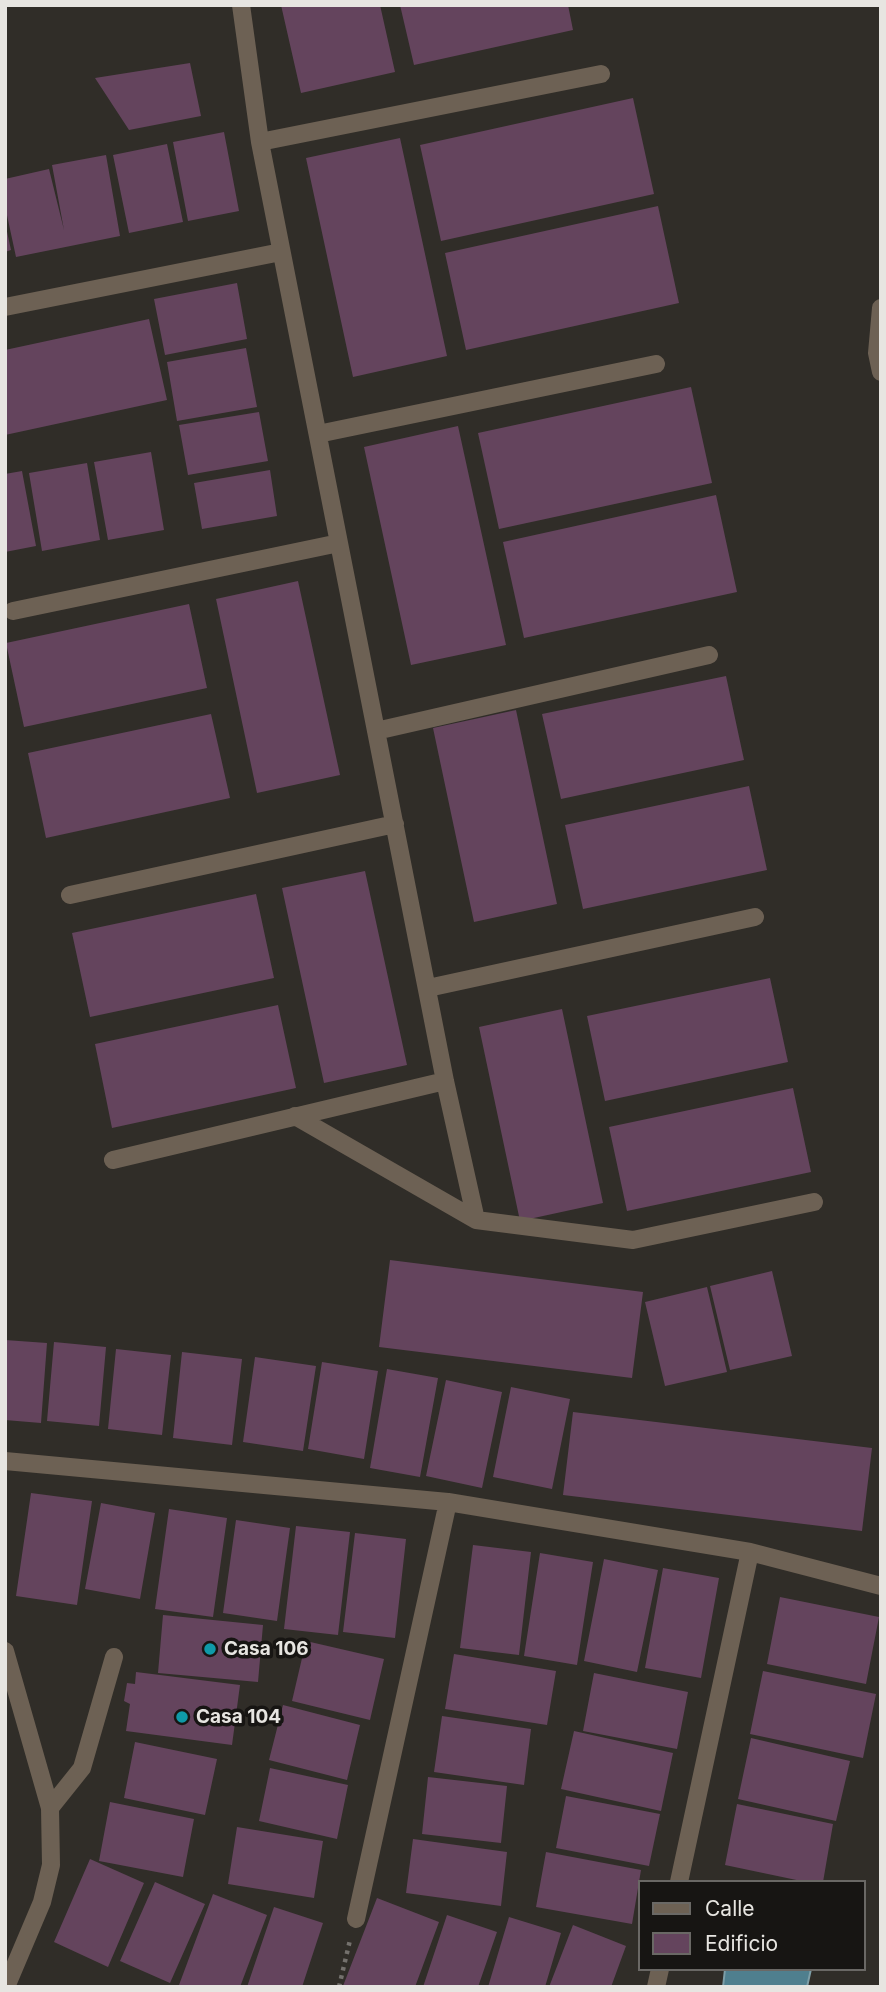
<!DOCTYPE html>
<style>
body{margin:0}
#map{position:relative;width:886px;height:1992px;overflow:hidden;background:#302d28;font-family:Inter,sans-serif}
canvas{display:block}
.frame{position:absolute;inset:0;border:7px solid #e7e5e1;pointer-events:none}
.legend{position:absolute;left:638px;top:1880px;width:228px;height:91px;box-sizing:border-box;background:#171513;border:2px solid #6a6865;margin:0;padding:9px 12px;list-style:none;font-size:21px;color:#e7e5e1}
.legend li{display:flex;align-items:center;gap:14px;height:35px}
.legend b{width:35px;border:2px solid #6a6865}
</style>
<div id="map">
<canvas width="886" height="1992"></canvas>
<div class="frame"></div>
<ul class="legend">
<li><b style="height:9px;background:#6d6154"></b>Calle</li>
<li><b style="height:19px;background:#64445d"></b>Edificio</li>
</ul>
</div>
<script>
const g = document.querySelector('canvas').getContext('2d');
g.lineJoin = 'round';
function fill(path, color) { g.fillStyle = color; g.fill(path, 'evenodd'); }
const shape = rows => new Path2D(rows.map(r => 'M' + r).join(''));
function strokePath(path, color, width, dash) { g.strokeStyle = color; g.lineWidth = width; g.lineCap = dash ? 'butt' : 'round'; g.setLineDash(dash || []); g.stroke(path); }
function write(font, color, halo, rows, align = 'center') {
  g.font = font + ' Inter,sans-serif'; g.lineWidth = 7; g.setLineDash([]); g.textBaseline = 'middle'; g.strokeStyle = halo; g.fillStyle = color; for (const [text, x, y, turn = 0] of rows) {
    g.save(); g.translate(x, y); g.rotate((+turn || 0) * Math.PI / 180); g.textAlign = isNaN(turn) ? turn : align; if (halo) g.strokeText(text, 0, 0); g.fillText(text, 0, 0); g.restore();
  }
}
const water = shape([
 [725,1969,811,1969,807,1987,723,1987,725,1969]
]);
fill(water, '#4f7f8e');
strokePath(water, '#7d9ea7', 2);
fill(shape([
 [281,5,380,5,395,72,301,93],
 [400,5,568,5,573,30,414,65],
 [190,63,201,116,129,130,95,78],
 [633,98,654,194,441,241,420,145],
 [224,132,239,211,188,221,173,142],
 [400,138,447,356,353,377,306,158],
 [167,144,183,222,129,233,113,155],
 [106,155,120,236,16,257,5,206,5,179,49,169,64,230,52,165],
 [658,206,679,303,466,350,445,253],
 [6,227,11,250,5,252,5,228],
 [237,283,247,339,165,355,154,299],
 [149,319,167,400,5,435,5,350],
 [246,348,257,407,177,421,167,362],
 [691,387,712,483,499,529,478,433],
 [259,412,268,461,188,475,179,425],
 [458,426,506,645,411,665,364,447],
 [151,452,164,530,108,540,94,462],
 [87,463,100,540,42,551,29,473],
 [270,470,277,516,202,529,194,483],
 [22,471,36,546,5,552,5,474],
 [716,495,737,592,524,638,503,542],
 [298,581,340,775,257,793,216,599],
 [189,604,207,688,24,727,6,643],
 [726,676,744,760,561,799,542,714],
 [516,710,557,904,474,922,433,728],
 [211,714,230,798,46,838,28,753],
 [749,786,767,870,583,909,565,825],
 [365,871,407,1065,324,1083,282,888],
 [256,894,274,978,90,1017,72,933],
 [770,978,788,1062,605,1101,587,1016],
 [278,1005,296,1088,112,1128,95,1044],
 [562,1009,603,1203,520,1221,479,1027],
 [793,1088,811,1172,627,1211,609,1127],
 [390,1260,643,1292,632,1378,379,1347],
 [772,1271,792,1356,730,1370,710,1286],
 [707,1287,727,1372,665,1386,645,1302],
 [5,1340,47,1343,41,1423,5,1420],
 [54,1342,106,1347,99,1426,47,1421],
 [116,1349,171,1355,162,1435,108,1429],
 [182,1352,242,1359,232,1445,173,1438],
 [255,1357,316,1366,303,1451,243,1442],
 [322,1362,378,1371,364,1459,308,1449],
 [387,1369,438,1378,420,1477,370,1468],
 [446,1380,502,1392,482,1488,426,1476],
 [511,1387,570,1399,552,1489,493,1477],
 [573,1412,872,1448,862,1531,563,1495],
 [31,1493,92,1501,77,1605,16,1596],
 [101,1503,155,1513,140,1599,85,1589],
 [169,1509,227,1518,213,1617,155,1609],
 [236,1520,290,1528,277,1621,223,1613],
 [296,1526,350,1532,338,1635,284,1629],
 [355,1533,406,1539,395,1638,343,1632],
 [473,1545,531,1552,519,1655,460,1648],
 [540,1553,593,1562,577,1665,524,1656],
 [604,1559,658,1570,637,1672,584,1661],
 [663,1568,719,1578,701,1678,645,1668],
 [780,1597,879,1617,866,1684,767,1664],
 [163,1615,263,1625,258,1682,158,1673],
 [306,1641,384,1659,370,1720,292,1701],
 [454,1654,556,1671,547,1725,445,1709],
 [763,1671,876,1694,863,1758,750,1734],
 [136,1672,240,1685,232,1745,126,1731,130,1704,124,1701,127,1683,135,1684],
 [594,1673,688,1692,677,1749,583,1731],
 [283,1705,360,1725,347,1780,269,1760],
 [442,1716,531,1729,524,1785,434,1772],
 [574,1731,673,1753,661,1811,561,1789],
 [751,1738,850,1761,836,1821,738,1799],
 [135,1742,217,1759,205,1815,124,1798],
 [270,1768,348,1785,337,1839,259,1821],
 [428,1777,507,1786,501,1843,422,1834],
 [566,1796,660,1814,649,1866,556,1848],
 [110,1802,194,1819,183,1877,99,1861],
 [737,1804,833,1824,823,1882,806,1882,725,1865],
 [237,1827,323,1841,314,1898,228,1884],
 [413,1839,507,1852,501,1906,406,1893],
 [546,1852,641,1870,632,1924,536,1907],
 [90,1859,144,1883,108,1967,54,1942],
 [155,1882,205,1904,170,1983,120,1961],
 [213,1894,267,1915,240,1987,185,1987,179,1985],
 [377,1898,439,1922,415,1987,343,1986],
 [274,1907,323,1923,302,1987,247,1987],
 [447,1915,497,1932,478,1987,423,1987],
 [509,1917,561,1933,545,1987,488,1987],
 [573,1925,626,1946,611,1987,549,1987]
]), '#64445d');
strokePath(shape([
 [339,1987,350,1940]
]), '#74716d', 4.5, [3.5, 5]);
strokePath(shape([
 [241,5,260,142,445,1081,476,1220],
 [260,142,601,74],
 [5,307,281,252],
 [881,308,877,353,881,372],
 [318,434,656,364],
 [13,611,339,543],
 [376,731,709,655],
 [70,895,395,824],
 [428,988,755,917],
 [295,1116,476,1220,633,1240,814,1202],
 [113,1160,445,1081],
 [5,1461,448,1502,750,1552,881,1586],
 [5,1651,50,1808,51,1865,42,1902,6,1987],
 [50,1808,82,1768,114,1657],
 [679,1882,750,1552],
 [356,1919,448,1502],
 [656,1987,660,1969]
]), '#6d6154', 18);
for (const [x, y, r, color] of [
 [210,1649,7,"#0f9aa8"],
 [182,1717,7,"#0f9aa8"]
]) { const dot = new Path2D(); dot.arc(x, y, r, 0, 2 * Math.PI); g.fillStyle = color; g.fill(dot); strokePath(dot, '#171513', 2.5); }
write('bold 19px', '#e7e5e1', '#171513', [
 ["Casa 106",224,1649],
 ["Casa 104",196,1717]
], 'left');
</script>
